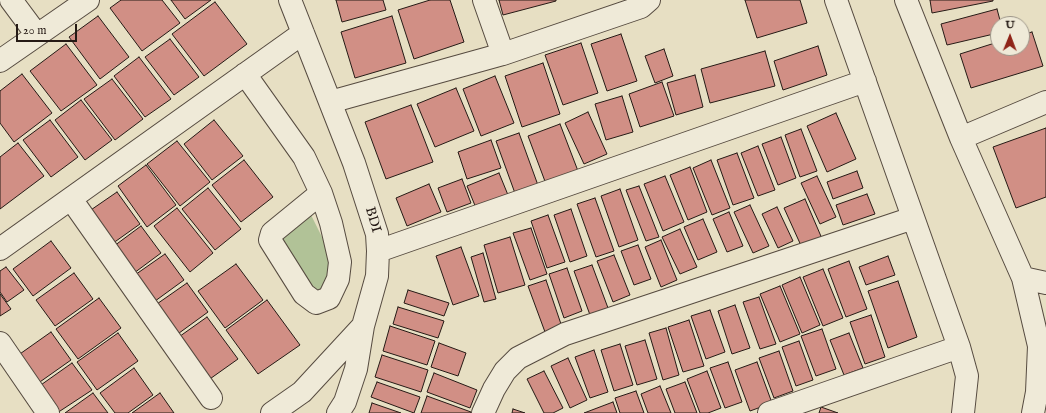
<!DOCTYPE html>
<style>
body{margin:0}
#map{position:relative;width:1046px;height:413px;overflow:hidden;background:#e7dfc3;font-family:"IM FELL English",serif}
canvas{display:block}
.north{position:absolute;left:990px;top:16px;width:40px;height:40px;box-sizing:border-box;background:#efead8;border:1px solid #9e978a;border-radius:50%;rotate:1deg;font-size:11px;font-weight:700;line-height:16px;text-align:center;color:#251a15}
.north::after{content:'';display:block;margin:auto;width:14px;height:18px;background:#8f2418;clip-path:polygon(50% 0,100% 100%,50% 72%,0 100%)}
.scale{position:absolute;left:16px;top:24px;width:61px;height:18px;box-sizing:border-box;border:2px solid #251a15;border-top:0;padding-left:5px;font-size:12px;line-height:14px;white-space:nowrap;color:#251a15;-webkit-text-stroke:3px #efead8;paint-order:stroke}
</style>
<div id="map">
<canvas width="1046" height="413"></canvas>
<div class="north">U</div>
<div class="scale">20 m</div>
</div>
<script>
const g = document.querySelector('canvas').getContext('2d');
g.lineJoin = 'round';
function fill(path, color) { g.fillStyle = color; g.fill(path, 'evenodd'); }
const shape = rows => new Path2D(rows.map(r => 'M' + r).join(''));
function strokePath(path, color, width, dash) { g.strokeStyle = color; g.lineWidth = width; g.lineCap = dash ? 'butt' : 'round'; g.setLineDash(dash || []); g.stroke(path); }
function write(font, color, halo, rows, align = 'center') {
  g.font = font + ' "IM FELL English",serif'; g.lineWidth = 3.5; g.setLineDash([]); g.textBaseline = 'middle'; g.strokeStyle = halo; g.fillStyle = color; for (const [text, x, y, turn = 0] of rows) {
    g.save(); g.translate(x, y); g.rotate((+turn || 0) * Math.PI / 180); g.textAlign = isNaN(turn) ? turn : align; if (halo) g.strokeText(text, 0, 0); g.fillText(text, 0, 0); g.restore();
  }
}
fill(shape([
 [310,213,336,265,331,282,313,294,274,238]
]), '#b1c297');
const building = shape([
 [121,0,162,0,180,23,142,51,110,8,121,0],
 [171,0,211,0,185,19,171,0],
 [336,0,383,0,386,10,342,22,336,0],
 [430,0,450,0,464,42,414,59,398,10,430,0],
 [499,0,556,0,556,1,503,15,499,0],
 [745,0,800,0,807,23,757,38,745,0],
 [930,0,993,0,993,1,932,13,930,0],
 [215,2,247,44,204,76,172,34,215,2],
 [997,9,1001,24,998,24,998,33,947,45,941,24,997,9],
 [98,16,129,57,100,79,69,37,98,16],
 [392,16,406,63,355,78,341,32,392,16],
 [1032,32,1043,66,971,88,960,54,998,42,998,48,1022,48,1022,35,1032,32],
 [621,34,637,81,607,91,591,44,621,34],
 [170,39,199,77,174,95,145,57,170,39],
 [581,43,598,93,563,105,545,55,581,43],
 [66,44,97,85,61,111,30,71,66,44],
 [818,46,827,75,783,90,774,61,818,46],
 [664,49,673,76,655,83,645,56,664,49],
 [765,51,775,86,710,103,701,69,765,51],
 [139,57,171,99,145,117,114,76,139,57],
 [543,63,560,114,522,127,505,76,543,63],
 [22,74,52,113,14,142,0,123,0,91,22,74],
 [695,75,703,107,676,115,667,83,695,75],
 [495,76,514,123,481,136,463,89,495,76],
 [112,79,143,119,115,140,84,99,112,79],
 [662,82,674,116,640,127,629,94,662,82],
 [456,88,474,131,435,147,417,104,456,88],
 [622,96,633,132,606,140,595,104,622,96],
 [81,100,112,140,85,160,55,120,81,100],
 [411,105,433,162,386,179,365,122,411,105],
 [588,112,607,154,584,164,565,123,588,112],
 [836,113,856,159,827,172,807,126,836,113],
 [50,120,78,157,51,177,23,140,50,120],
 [214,120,243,156,212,180,184,144,214,120],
 [560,124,578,171,546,184,528,136,560,124],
 [1046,128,1046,197,1016,208,993,147,1046,128],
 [801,129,817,171,800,177,785,135,801,129],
 [519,133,539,188,516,196,496,141,519,133],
 [781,137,796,178,778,185,762,144,781,137],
 [491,140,501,168,467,179,458,152,491,140],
 [177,141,210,182,180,206,147,164,177,141],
 [18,143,44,176,0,209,0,157,18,143],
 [758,146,775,190,758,196,741,153,758,146],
 [737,153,754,198,733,205,717,160,737,153],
 [244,160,273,197,241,222,212,185,244,160],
 [711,160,730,208,712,215,693,168,711,160],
 [146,165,176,205,147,227,118,186,146,165],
 [690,167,707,212,688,220,670,175,690,167],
 [857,171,863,188,833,199,827,182,857,171],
 [499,173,508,195,476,208,467,186,499,173],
 [665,176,684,222,663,231,644,184,665,176],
 [817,176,836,217,820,224,801,183,817,176],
 [462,179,471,203,447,212,438,188,462,179],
 [429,184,441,212,407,226,396,198,429,184],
 [639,186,659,237,646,241,626,190,639,186],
 [208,188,241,229,215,250,182,209,208,188],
 [620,189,638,240,619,247,601,196,620,189],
 [117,192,140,224,109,246,85,214,117,192],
 [867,194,875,214,843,225,836,205,867,194],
 [595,198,614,251,596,257,577,204,595,198],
 [805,199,823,241,803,250,784,208,805,199],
 [750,205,769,246,753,253,734,212,750,205],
 [777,207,793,241,778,248,762,214,777,207],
 [177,208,213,253,190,272,154,226,177,208],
 [571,209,587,256,570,262,554,215,571,209],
 [729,212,743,246,727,252,713,219,729,212],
 [548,215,565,262,547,268,531,221,548,215],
 [703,219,717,252,698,260,684,227,703,219],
 [141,226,161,253,130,276,110,249,141,226],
 [531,228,547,274,530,280,513,233,531,228],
 [680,229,697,267,680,274,662,237,680,229],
 [510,237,525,285,498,293,484,245,510,237],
 [661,240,677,280,661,287,645,247,661,240],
 [51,241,71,268,33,296,13,269,51,241],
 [638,245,651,279,634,285,621,251,638,245],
 [461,247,479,296,453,305,436,256,461,247],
 [483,253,496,299,484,302,471,257,483,253],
 [165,254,184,280,151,304,132,277,165,254],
 [614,255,630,295,613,302,597,261,614,255],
 [888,256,895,275,866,285,859,267,888,256],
 [849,261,867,309,846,317,828,269,849,261],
 [236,264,263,300,225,328,198,291,236,264],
 [592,265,608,308,590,315,574,271,592,265],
 [6,267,24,290,7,302,0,292,0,271,6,267],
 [567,268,582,311,564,318,549,274,567,268],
 [823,269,843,318,823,326,803,277,823,269],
 [74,273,93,299,55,326,36,300,74,273],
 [800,277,820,325,802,333,782,285,800,277],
 [546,280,562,327,545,332,528,286,546,280],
 [898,281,917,337,888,348,868,291,898,281],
 [187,283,208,312,175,336,154,306,187,283],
 [780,286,800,334,780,342,760,294,780,286],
 [408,290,449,303,444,316,404,303,408,290],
 [0,294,11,309,0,316,0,294],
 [759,297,776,344,760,349,743,302,759,297],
 [99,298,121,328,78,359,56,329,99,298],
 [267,300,300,345,258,374,226,330,267,300],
 [735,305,750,348,732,354,718,311,735,305],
 [398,307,444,321,438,338,393,324,398,307],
 [710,310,725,352,706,359,691,316,710,310],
 [871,315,885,357,865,364,850,322,871,315],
 [207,317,238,359,207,381,176,339,207,317],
 [689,320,704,366,683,372,668,327,689,320],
 [390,326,435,341,427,365,383,351,390,326],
 [666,328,679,375,663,380,649,333,666,328],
 [822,329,836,369,816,376,801,336,822,329],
 [51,332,71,360,37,384,17,356,51,332],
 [118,333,138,361,97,390,77,362,118,333],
 [849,333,863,368,844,375,830,340,849,333],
 [645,340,657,379,637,385,625,346,645,340],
 [799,341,813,380,796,386,782,347,799,341],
 [439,343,466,353,458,376,431,367,439,343],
 [620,344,633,385,614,391,601,350,620,344],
 [594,350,608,392,590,398,575,357,594,350],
 [779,351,793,391,774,398,759,358,779,351],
 [382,355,428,370,421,392,375,377,382,355],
 [568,358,587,400,570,408,551,366,568,358],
 [728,362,742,402,725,408,710,368,728,362],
 [757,362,772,403,750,411,735,370,757,362],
 [72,363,92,390,57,413,38,387,72,363],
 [134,368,153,395,128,413,115,413,100,393,134,368],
 [544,371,563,408,553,413,544,413,527,379,544,371],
 [707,371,721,408,708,413,700,413,687,379,707,371],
 [434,373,477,390,470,408,427,392,434,373],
 [377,382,420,397,414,413,371,397,377,382],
 [685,382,697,413,675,413,666,389,685,382],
 [660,386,671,413,648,413,641,394,660,386],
 [636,391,644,413,620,413,615,398,636,391],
 [93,393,108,413,65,413,93,393],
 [160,393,174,413,132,413,160,393],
 [427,396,471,412,471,413,421,413,427,396],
 [613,402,617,413,584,413,613,402],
 [372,403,401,413,369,413,372,403],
 [821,407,838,413,819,413,821,407],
 [513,409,525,413,512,413,513,409]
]);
fill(building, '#d18f85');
strokePath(building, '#251a15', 1);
const minor = shape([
 [11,0,37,35],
 [290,0,354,163,377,234,378,251,377,276,363,326,356,369,345,402,338,413],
 [484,0,503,54],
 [836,0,959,347,967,376,963,413],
 [906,0,961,138,1023,278,1039,346,1037,392,1033,413],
 [0,61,88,0],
 [245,74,304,157,321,193,331,223,340,262,338,279,329,298,316,303,304,294,270,240,272,233,321,193],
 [330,102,503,54,641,7,649,0],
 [961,138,1046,102],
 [71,199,211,398],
 [0,249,303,33],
 [378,251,865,81],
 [1023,278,1046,283],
 [0,343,48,413],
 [272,413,302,392,363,326],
 [483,413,494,389,505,371,518,358,565,334,913,218],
 [769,413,959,347]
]);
strokePath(minor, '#564b40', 24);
strokePath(minor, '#efead8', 22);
write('14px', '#251a15', '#efead8', [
 ["BDI",372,220,74]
]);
</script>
